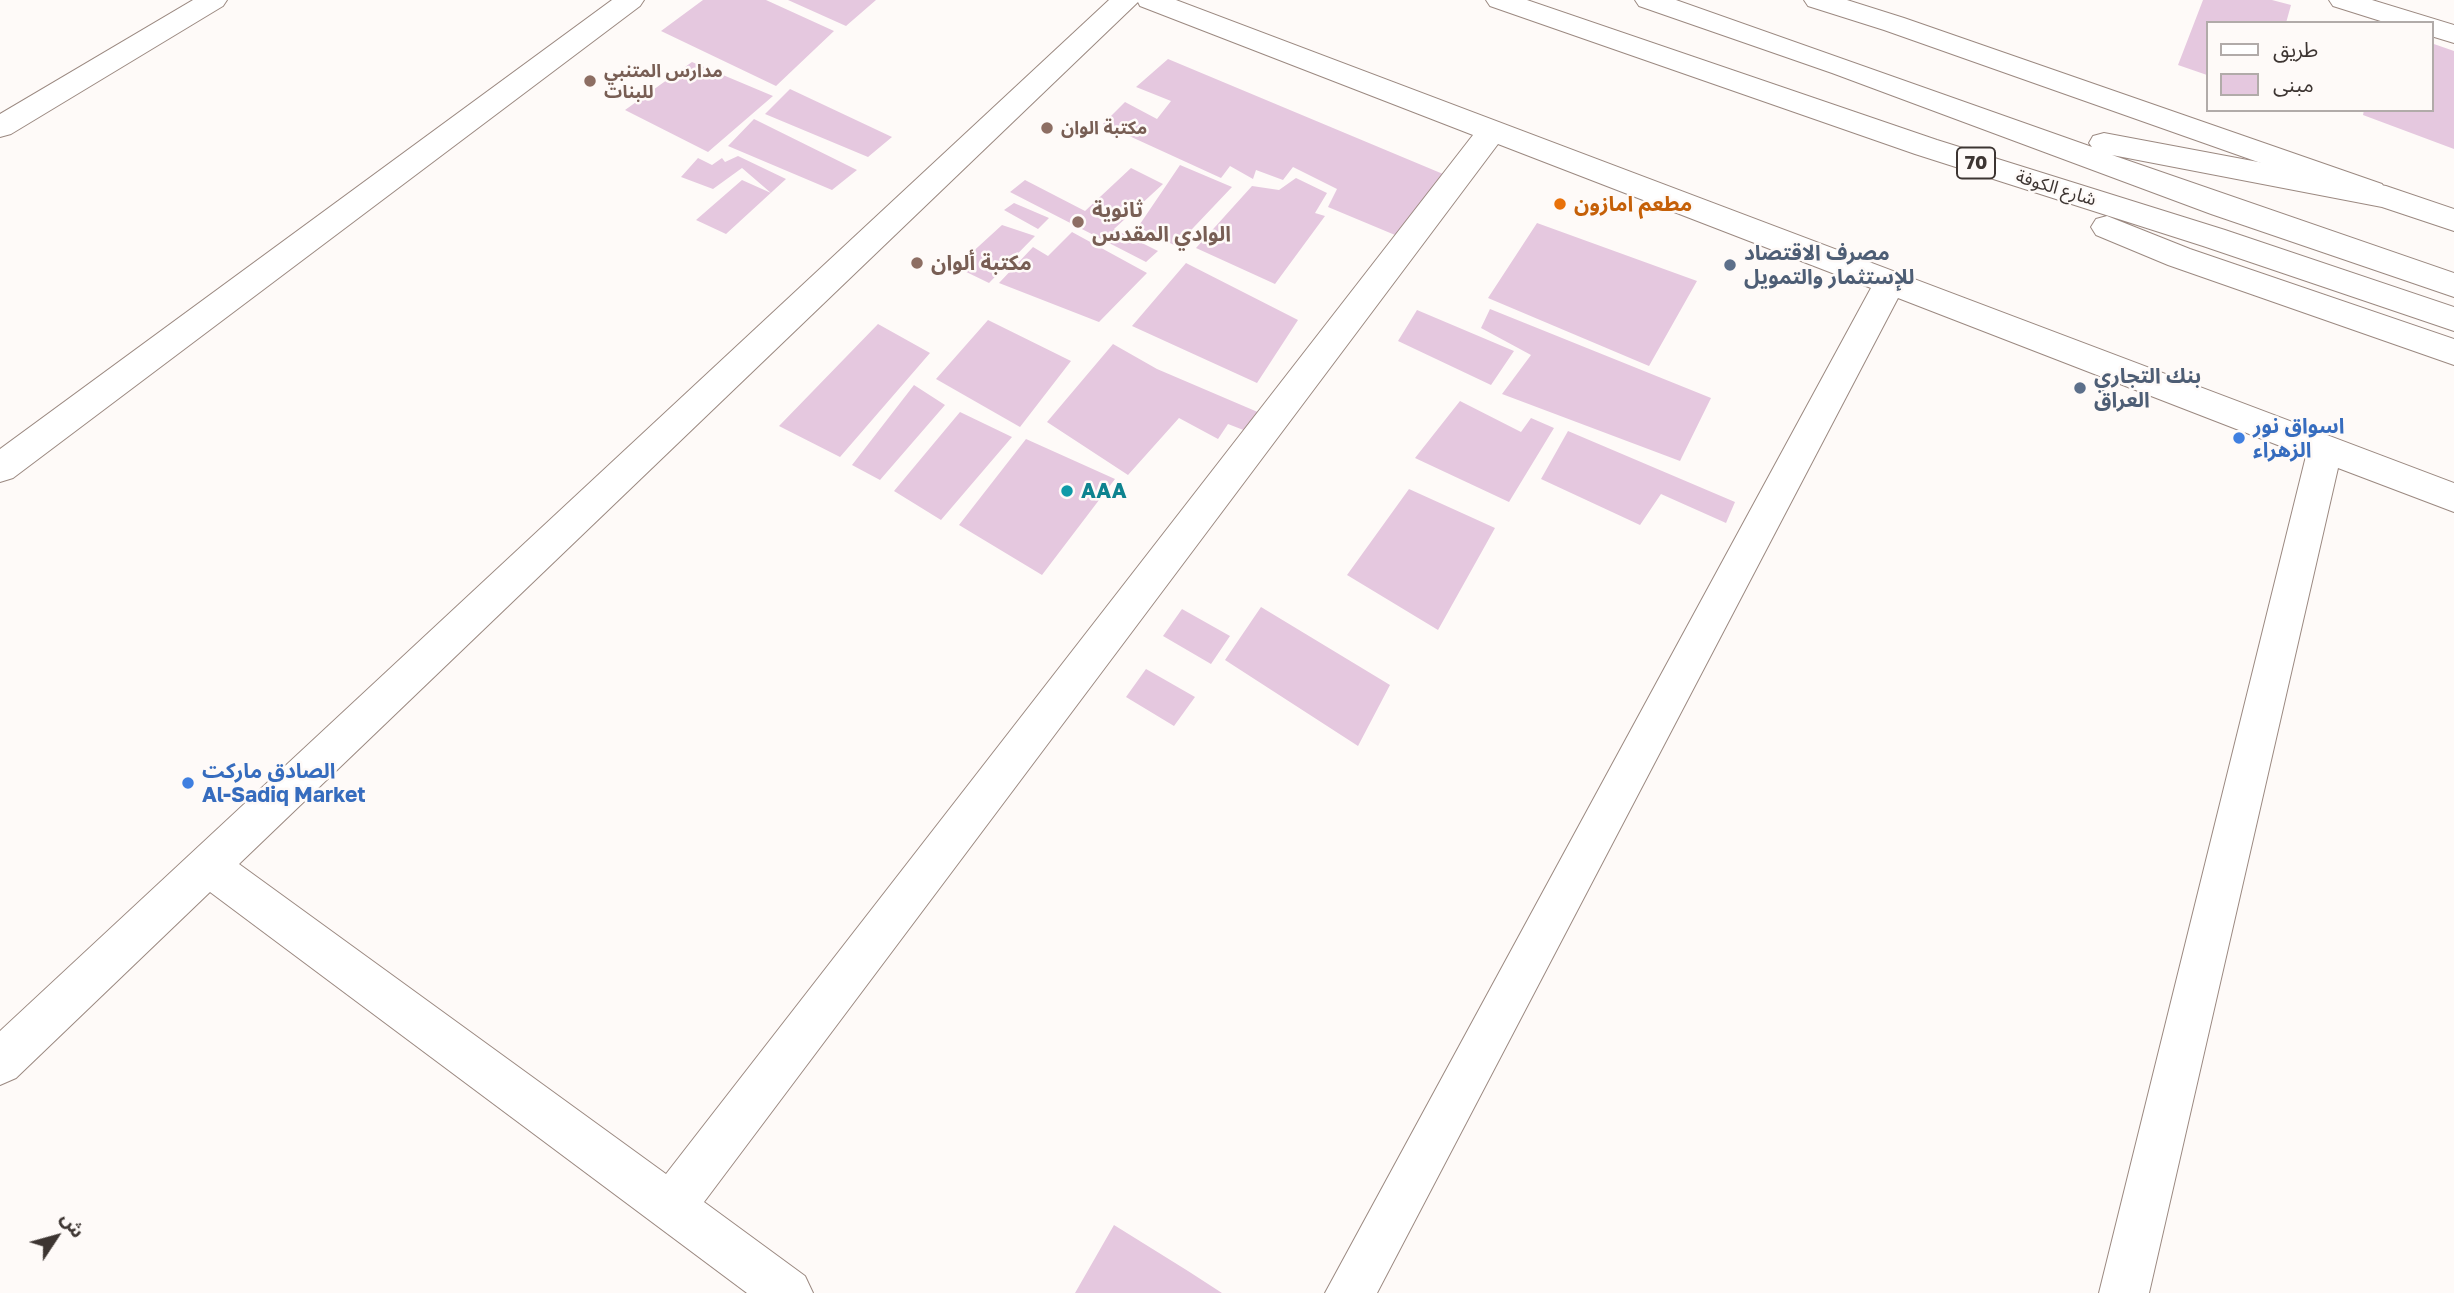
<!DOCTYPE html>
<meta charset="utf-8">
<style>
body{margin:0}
#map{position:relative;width:2454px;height:1293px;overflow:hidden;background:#fefaf8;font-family:"Golos Text","Noto Sans Arabic",sans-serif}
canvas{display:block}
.legend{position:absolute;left:2206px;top:21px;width:228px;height:91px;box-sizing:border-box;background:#fefaf8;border:2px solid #b1aba9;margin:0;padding:9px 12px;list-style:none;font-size:21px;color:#3d3532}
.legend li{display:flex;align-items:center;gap:14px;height:35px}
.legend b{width:35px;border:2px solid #b1aba9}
.north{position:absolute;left:21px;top:1202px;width:70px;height:70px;-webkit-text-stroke:5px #fefaf8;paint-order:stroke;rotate:54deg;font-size:19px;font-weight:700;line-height:28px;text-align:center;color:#3d3532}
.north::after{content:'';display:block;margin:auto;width:24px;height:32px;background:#3d3532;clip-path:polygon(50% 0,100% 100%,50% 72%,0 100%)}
</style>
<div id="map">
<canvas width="2454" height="1293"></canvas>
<ul class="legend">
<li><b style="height:9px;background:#fff"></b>طريق</li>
<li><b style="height:19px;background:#e5c8df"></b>مبنى</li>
</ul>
<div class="north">ش</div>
</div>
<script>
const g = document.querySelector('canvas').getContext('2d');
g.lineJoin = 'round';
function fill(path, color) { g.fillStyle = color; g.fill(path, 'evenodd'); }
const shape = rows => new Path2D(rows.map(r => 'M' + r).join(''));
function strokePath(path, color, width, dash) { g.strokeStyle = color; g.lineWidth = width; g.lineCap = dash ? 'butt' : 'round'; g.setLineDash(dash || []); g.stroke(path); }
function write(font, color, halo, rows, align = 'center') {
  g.font = font + ' "Golos Text","Noto Sans Arabic",sans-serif'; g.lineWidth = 5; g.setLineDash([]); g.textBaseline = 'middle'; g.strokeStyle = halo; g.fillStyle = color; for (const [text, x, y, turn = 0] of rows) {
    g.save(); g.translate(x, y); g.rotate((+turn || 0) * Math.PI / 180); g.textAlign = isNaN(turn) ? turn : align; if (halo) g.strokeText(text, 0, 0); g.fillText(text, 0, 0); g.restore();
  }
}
fill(shape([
 [703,0,766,0,834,31,776,86,661,31],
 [788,0,876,0,846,26],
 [2203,0,2272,0,2291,5,2286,23,2207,23,2207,75,2178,65],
 [2431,43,2454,51,2454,149,2363,115,2364,110,2431,110],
 [1168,59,1443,174,1395,235,1328,207,1337,189,1293,167,1283,180,1256,170,1253,179,1230,166,1221,178,1103,124,1125,102,1157,119,1171,101,1136,87],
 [692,62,773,96,708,152,625,110],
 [790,89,892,137,868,157,765,114],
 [754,119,857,170,832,190,728,146],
 [738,156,786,179,726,234,696,220,742,180,771,193,742,168,713,189,681,177,698,158,712,165,722,158,725,162],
 [1180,165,1232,187,1176,246,1138,227],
 [1131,168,1163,184,1114,229,1158,251,1146,262,1010,192,1025,180,1085,211],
 [1296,178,1327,193,1315,213,1325,216,1275,284,1196,248,1252,186,1279,190],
 [1014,203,1049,218,1038,229,1004,210],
 [1537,223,1697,281,1649,366,1488,298],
 [1002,225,1035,236,989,283,956,267],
 [1072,232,1147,273,1099,322,999,283,1033,247,1048,256],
 [1186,263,1298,320,1257,383,1132,326],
 [1490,309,1711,398,1680,461,1502,394,1531,355,1481,328],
 [1417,310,1514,351,1491,385,1398,341],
 [988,320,1071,361,1020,427,936,379],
 [878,324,930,353,840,457,779,426],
 [1113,344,1157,369,1260,413,1246,431,1228,424,1218,439,1179,418,1128,475,1047,422],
 [914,385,945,405,880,480,852,465],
 [1460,401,1521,432,1531,418,1554,428,1509,502,1415,458],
 [960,412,1012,437,941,520,894,491],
 [1568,431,1735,502,1726,523,1661,494,1640,525,1541,479],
 [1026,439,1115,479,1042,575,959,525],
 [1409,489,1495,528,1438,630,1347,575],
 [1261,607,1390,685,1358,746,1225,660],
 [1182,609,1230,636,1211,664,1163,636],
 [1146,669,1195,697,1174,726,1126,697],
 [1114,1225,1188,1271,1222,1293,1075,1293]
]), '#e5c8df');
const minor = shape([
 [193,0,227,0,223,6,11,134,0,137,0,114,193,0],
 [612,0,644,0,640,6,13,478,0,482,0,449,612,0],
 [1109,0,1176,0,2454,483,2454,512,2338,468,2149,1293,2099,1293,2306,456,1898,298,1377,1293,1325,1293,1871,288,1498,144,704,1202,805,1276,813,1293,747,1293,210,892,16,1078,0,1085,0,1031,1109,0],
 [1138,2,1140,6,1473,135,666,1174,239,864,1138,2],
 [1804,0,1847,0,1904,18,2382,184,2386,191,2382,198,2371,202,2360,198,1884,30,1808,6,1804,0],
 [2329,0,2372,0,2454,25,2454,43,2431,36,2431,23,2387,23,2333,6,2329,0]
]);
const highway = shape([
 [1486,0,1527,0,1937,140,2225,230,2454,307,2454,331,2203,246,1915,154,1490,6,1486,0],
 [1635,0,1676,0,2092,147,2089,143,2093,136,2104,133,2386,186,2454,209,2454,231,2382,207,2112,155,2454,273,2454,297,2211,214,1832,73,1639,6,1635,0],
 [2107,216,2190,249,2454,339,2454,365,2168,265,2096,235,2091,227,2096,219,2107,216]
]);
strokePath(minor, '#9b8981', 2);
strokePath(highway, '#9b8981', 2);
fill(minor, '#fff');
fill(highway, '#fff');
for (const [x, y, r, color] of [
 [590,81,7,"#8d6e63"],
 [1047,128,7,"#8d6e63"],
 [1560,204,7,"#e8710a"],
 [1078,222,7,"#8d6e63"],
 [917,263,7,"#8d6e63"],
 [1730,265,7,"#5c6f8a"],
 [2080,388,7,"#5c6f8a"],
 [2239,438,7,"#3f7fe0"],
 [1067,491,7,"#0f9aa8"],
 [188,783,7,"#3f7fe0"]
]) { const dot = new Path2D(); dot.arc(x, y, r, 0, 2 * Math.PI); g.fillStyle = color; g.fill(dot); strokePath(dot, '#fefaf8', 2.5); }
write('bold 18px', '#785e54', '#fefaf8', [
 ["مدارس المتنبي",604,71],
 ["للبنات",604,92],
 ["مكتبة الوان",1061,128]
], 'left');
write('18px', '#3d3532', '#fefaf8', [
 ["شارع الكوفة",2056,188,17]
]);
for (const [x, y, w] of [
 [1976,163,38]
]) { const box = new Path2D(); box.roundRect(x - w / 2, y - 15.5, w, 31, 5); g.fillStyle = '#fefaf8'; g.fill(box); strokePath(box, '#3d3532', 2); }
write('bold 19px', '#3d3532', null, [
 ["70",1976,163]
]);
write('bold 21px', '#c56008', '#fefaf8', [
 ["مطعم امازون",1574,204]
], 'left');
write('bold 21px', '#785e54', '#fefaf8', [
 ["ثانوية",1092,210],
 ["الوادي المقدس",1092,234],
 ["مكتبة ألوان",931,263]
], 'left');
write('bold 21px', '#4e5e75', '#fefaf8', [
 ["مصرف الاقتصاد",1744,253],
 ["للإستثمار والتمويل",1744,277],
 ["بنك التجاري",2094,376],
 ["العراق",2094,400]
], 'left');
write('bold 21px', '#366cbe', '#fefaf8', [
 ["اسواق نور",2253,426],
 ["الزهراء",2253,450],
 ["الصادق ماركت",202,771],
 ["Al-Sadiq Market",202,795]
], 'left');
write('bold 21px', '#0d838f', '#fefaf8', [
 ["AAA",1081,491]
], 'left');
</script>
